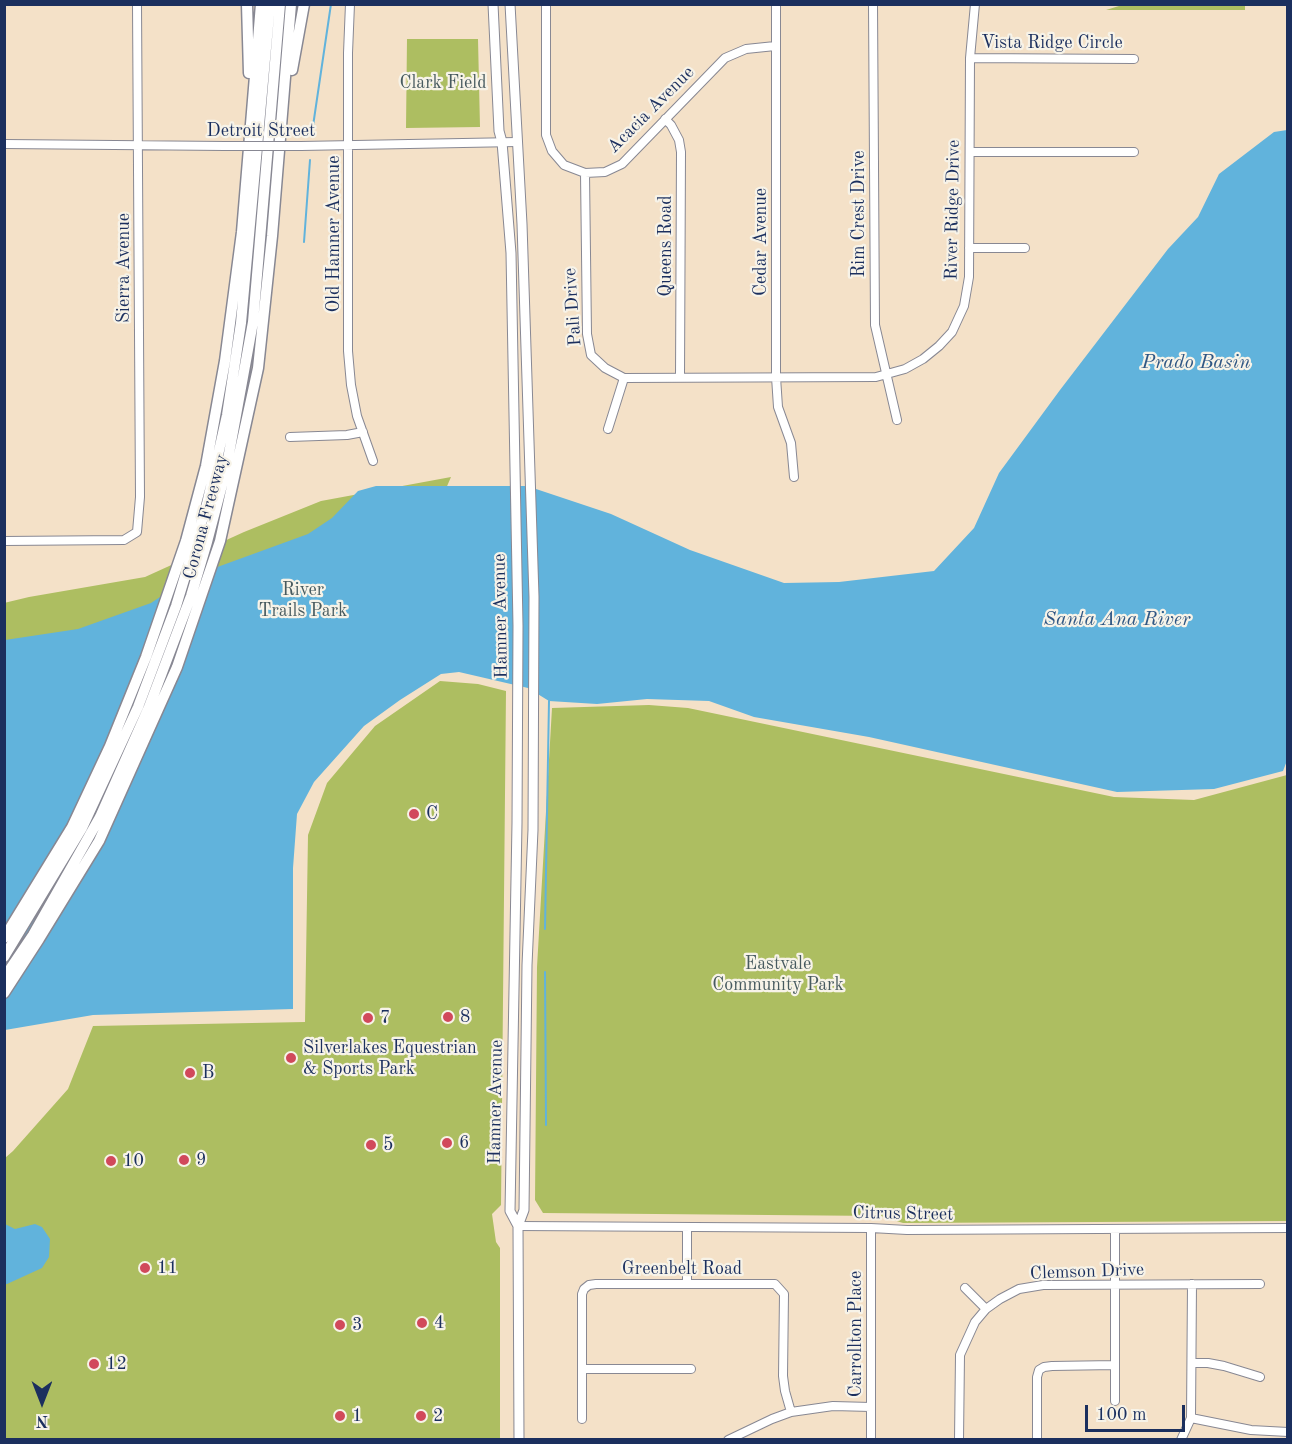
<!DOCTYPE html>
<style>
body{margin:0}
#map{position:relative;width:1292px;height:1444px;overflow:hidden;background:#f4e1c8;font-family:"Old Standard TT",serif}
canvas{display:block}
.frame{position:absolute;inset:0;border:6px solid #1b2f5e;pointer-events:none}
.north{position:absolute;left:12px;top:1372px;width:60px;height:60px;-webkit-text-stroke:4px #f7f3e8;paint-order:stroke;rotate:180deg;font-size:16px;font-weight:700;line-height:24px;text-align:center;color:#1b2f5e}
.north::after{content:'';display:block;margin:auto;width:21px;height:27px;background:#1b2f5e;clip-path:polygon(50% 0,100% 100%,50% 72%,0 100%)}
.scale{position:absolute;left:1085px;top:1405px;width:100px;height:27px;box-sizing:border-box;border:3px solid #1b2f5e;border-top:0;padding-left:8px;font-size:18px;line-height:21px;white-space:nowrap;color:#1b2f5e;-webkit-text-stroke:4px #f7f3e8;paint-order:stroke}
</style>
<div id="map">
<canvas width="1292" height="1444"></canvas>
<div class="frame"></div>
<div class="north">N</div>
<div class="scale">100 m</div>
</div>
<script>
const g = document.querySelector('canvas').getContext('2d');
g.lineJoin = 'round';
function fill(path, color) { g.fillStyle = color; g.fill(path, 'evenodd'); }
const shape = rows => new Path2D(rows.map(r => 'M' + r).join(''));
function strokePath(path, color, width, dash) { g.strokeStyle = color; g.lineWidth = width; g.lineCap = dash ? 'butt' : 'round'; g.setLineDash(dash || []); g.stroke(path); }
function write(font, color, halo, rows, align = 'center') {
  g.font = font + ' "Old Standard TT",serif'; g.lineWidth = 4.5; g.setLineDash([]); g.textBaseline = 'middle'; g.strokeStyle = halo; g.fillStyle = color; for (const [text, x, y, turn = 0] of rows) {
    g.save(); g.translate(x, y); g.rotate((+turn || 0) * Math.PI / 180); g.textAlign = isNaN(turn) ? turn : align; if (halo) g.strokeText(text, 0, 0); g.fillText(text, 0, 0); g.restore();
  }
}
fill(shape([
 [1245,5,1245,10,1106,10,1119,6],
 [407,39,478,39,480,127,406,128],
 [451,477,368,669,5,685,4,603,29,597,145,577,244,532,321,501],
 [440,681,478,684,506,691,501,1205,492,1214,496,1242,500,1248,500,1439,5,1440,5,1158,13,1151,68,1089,93,1026,305,1022,308,835,327,783,375,726],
 [649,705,688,708,1114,797,1194,800,1287,775,1287,1221,903,1223,881,1216,543,1213,535,1200,537,967,552,708]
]), '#adbe61');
fill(shape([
 [1287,130,1288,758,1283,771,1214,789,1117,792,869,737,754,717,709,701,647,699,597,704,549,701,528,688,459,672,441,674,400,700,364,726,314,782,297,814,293,868,293,1009,93,1015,5,1030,5,640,78,629,151,603,190,577,308,534,332,518,358,491,376,486,527,486,611,514,690,550,784,583,839,582,934,571,974,528,999,473,1060,390,1168,249,1198,217,1219,174,1274,132],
 [5,1224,15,1229,35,1224,42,1227,50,1239,49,1257,42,1268,7,1284,4,1284]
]), '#61b3dc');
strokePath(shape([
 [313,126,331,4],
 [304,242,310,160],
 [545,929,549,701],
 [545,972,546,1125]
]), '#61b3dc', 2);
const minor = shape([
 [350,4,348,53,348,351,351,385,357,416,373,461],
 [546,4,546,135,552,151,564,165,585,173,605,172,622,164,725,58,746,49,775,46],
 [776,4,776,377,778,407,791,443,794,477],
 [873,4,875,325,897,420],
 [970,58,1134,59],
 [665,119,671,125,679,140,681,152,680,377],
 [4,144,225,146],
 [301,146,517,142],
 [970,152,1134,152],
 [585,173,587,334,591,355,605,368,624,378,876,377,905,369,923,359,939,346,952,332,964,306,969,277,970,58,975,4],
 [969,248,1025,248],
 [608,429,624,378],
 [290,437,347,435,363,432],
 [4,541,124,540,137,532,140,497,137,4],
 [518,1226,871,1228,907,1230,1288,1228],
 [687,1228,687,1283],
 [965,1288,986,1309],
 [1192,1363,1208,1363,1224,1366,1260,1377],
 [582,1369,691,1369],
 [1115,1401,1115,1229],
 [1191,1418,1251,1430,1288,1432],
 [582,1419,582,1294,584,1289,589,1285,596,1284,775,1284,784,1294,783,1376,785,1391,791,1412],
 [728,1440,772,1419,791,1412,833,1406,871,1407],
 [871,1440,871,1228],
 [959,1440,960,1355,975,1322,986,1309,1000,1299,1019,1289,1043,1285,1260,1284],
 [1037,1440,1037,1377,1039,1370,1044,1367,1052,1366,1115,1365],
 [1181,1440,1191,1418,1192,1284]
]);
const major = shape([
 [493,4,499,131,502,142,511,253,515,468,518,626,517,823,510,1211,518,1226],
 [510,4,522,224,534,597,533,830,527,965,524,1210,518,1226,519,1440]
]);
const highway = shape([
 [247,4,249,73],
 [292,70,304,4],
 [4,938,72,827,110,746,146,657,186,541,206,466,225,361,242,232,261,4],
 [4,957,82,828,138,707,176,606,207,504,227,415,241,323,270,4],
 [4,978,33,935,100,817,149,707,191,596,207,542,226,470,253,322,280,4],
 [4,993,39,939,99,841,177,667,220,541,258,368,272,236,291,4]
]);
strokePath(minor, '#888893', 10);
strokePath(major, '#888893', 11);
strokePath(highway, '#888893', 13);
strokePath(minor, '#fff', 8);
strokePath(major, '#fff', 9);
strokePath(highway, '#fff', 10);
const minorBridge = shape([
 [225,146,301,146]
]);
strokePath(minorBridge, '#888893', 10, []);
strokePath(minorBridge, '#fff', 8);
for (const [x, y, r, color] of [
 [414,814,6,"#d1495b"],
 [448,1017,6,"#d1495b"],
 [368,1018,6,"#d1495b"],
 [291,1058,6,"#d1495b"],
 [190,1073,6,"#d1495b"],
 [447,1143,6,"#d1495b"],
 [371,1145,6,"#d1495b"],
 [184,1160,6,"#d1495b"],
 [111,1161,6,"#d1495b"],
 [145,1268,6,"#d1495b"],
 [422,1323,6,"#d1495b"],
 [340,1325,6,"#d1495b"],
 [94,1364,6,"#d1495b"],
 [340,1416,6,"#d1495b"],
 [421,1416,6,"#d1495b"]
]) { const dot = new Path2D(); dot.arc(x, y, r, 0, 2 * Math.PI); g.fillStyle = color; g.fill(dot); strokePath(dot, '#f7f3e8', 2); }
write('18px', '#1b2f5e', '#f7f3e8', [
 ["Vista Ridge Circle",1052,43],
 ["Acacia Avenue",651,110,-45],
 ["Detroit Street",261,131],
 ["River Ridge Drive",953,210,-89],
 ["Rim Crest Drive",859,214,-90],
 ["Old Hamner Avenue",334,234,-90],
 ["Cedar Avenue",761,242,-90],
 ["Queens Road",666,246,-90],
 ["Sierra Avenue",124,268,-90],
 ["Pali Drive",573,307,-94],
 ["Corona Freeway",206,517,-75],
 ["Hamner Avenue",501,616,-91],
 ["Hamner Avenue",496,1102,-89],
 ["Citrus Street",903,1214,1],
 ["Greenbelt Road",682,1269],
 ["Clemson Drive",1087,1272,-2],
 ["Carrollton Place",856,1334,-90]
]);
write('18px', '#475a5f', '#f7f3e8', [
 ["Clark Field",443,83],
 ["River",303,590],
 ["Trails Park",303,611],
 ["Eastvale",778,964],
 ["Community Park",778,985]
]);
write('18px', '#1b2f5e', '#f7f3e8', [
 ["C",426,814],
 ["8",460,1017],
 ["7",380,1018],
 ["Silverlakes Equestrian",303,1048],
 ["& Sports Park",303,1069],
 ["B",202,1073],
 ["6",459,1143],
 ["5",383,1145],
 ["9",196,1160],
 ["10",123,1161],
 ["11",157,1268],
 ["4",434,1323],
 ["3",352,1325],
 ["12",106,1364],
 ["1",352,1416],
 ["2",433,1416]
], 'left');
write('italic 20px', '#305784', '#f7f3e8', [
 ["Prado Basin",1196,363],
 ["Santa Ana River",1117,620]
]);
</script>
